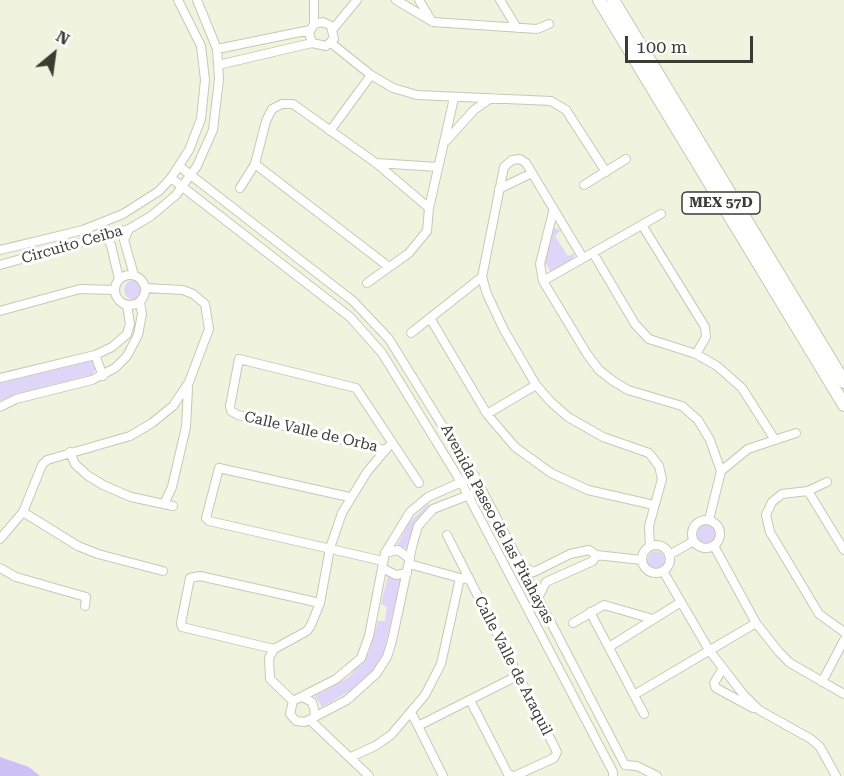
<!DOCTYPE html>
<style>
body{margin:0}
#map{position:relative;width:844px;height:776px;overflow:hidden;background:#f0f3de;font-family:"Roboto Serif",serif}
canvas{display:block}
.north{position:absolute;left:24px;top:24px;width:60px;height:60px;-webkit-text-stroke:4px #fff;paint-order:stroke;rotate:29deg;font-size:16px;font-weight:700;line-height:24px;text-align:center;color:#3b3d34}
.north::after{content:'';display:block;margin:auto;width:21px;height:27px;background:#3b3d34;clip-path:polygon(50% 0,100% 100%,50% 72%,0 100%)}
.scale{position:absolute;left:625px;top:36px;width:128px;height:27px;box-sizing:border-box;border:3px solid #3b3d34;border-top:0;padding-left:8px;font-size:18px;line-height:21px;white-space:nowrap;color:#3b3d34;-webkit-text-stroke:4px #fff;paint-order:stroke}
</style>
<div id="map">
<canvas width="844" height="776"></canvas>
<div class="north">N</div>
<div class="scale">100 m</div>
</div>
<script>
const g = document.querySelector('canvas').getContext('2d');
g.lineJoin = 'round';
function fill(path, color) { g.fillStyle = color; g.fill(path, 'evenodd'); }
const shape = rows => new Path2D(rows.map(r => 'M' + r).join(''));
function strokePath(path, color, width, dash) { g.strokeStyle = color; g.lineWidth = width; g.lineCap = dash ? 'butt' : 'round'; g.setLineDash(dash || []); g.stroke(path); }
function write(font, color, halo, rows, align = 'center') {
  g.font = font + ' "Roboto Serif",serif'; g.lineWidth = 6; g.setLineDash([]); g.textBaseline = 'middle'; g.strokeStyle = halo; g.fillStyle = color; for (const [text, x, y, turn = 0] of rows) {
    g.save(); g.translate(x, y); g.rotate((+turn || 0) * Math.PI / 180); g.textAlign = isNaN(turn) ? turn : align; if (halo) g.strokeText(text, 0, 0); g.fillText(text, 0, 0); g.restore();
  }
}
fill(shape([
 [554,228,561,230,555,236,568,256,575,253,572,261,551,272,544,261],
 '124 290a10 10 0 1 1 20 0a10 10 0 1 1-20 0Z',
 [92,360,97,369,91,375,16,394,0,401,0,383],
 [428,504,431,507,409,549,397,546,408,524],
 '697 534a10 10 0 1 1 20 0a10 10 0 1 1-20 0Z',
 '647 560a9 9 0 1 1 18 0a9 9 0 1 1-18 0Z',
 [388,575,401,579,384,653,370,675,357,687,322,707,315,696,349,677,369,652,378,621,385,621,387,607,381,604]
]), '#ded6f8');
fill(shape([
 [0,757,29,767,40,776,0,776]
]), '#cdc0f4');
const minor = shape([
 [396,0,433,22,537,29,549,24],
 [419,0,431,20],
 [500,0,517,28],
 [314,24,314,0],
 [333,29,357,0],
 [331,43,371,75,393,88,417,95,551,101,566,110,606,172],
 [217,49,310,30],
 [218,65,312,43,326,46,334,39,331,26,323,22,314,24,309,33,312,43],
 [330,131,371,75],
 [447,140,474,110,491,98],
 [376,163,438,167],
 [255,164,389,267],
 [179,166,353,301,389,339,482,490,625,765],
 [171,178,350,317,382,353,461,482,613,772,613,776],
 [584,185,626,159],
 [240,188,255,164,266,121,272,109,282,104,293,104,376,163,429,208],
 [499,189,530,174],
 [553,212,540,264,543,281,587,354,599,370,613,381,628,390,682,406,698,420,710,440,721,471],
 [642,225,705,327,706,337,696,354],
 [129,229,124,240,134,275],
 [106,236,111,245,119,279],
 [0,250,83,230,123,214,159,191,171,178,189,150,201,119,205,80,201,46,178,0],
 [593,253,635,324,649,339,696,354,717,366,742,388,775,440],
 [0,265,129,229,151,216,176,195,197,166,213,130,219,79,217,49,197,0],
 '115 290a15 15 0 1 1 30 0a15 15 0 1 1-30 0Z',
 [482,277,487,294,504,330,536,385,551,402,568,417,603,437,649,453,659,466,662,479,649,526,650,546],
 [543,281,661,214],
 [367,283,409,253,427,231,429,208,454,98],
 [0,311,80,289,115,290],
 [430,318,487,414,515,447,551,473,588,490,654,505],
 [411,333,482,277,504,167,512,160,520,159,526,163,583,258],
 [95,355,103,376],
 [0,378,95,355,112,347,127,334,130,324,127,305],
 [0,407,16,399,92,380,115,368,127,356,138,335,142,314,140,302],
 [487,414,536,385],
 [385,450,238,415,231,411,230,406,239,359,356,388,419,483],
 [70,452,75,464,87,475,103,485,131,497,173,506],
 [827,482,808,491,782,494,772,502,766,515,770,532,819,614,844,632],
 [808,491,844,550],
 [349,497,219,468,206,518,209,521,383,561],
 [164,504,172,487,186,427,188,388],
 [23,512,78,546,98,554,163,571],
 [709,520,721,471,748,449,796,433],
 '692 534a14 14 0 1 1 28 0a14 14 0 1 1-28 0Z',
 [447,535,557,752,554,758,515,776],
 [0,539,23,512,42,465,47,460,130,436,152,423,173,406,189,382,209,329,205,304,193,294,183,290,145,288],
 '642 559a14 14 0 1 1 28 0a14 14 0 1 1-28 0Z',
 [714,546,756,623,779,652,790,663,844,694],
 [385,553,398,550,410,559],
 [669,555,694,541],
 [409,564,464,579],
 [523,567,534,572,570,554,589,550,596,555,642,560],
 [0,568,16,577,86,597,85,606],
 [382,568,396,575,407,573],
 [663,571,709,650,743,694,759,710,811,739,820,747,836,776],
 [538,598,546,582,593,561,596,555],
 [590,612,644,714],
 [573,623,604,605,653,619],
 [609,647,681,602],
 [274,649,182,627,181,623,190,578,200,576,320,603],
 [723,668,714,683,716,688,753,708],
 [822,682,844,640],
 [634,695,756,623],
 [302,697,312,702,315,713,313,718],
 [470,700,508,774,513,776],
 [293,701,290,714,296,721,305,722,347,700,376,674,387,657,392,641,412,547,418,526,433,509,482,490],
 [293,701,336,679,361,658,369,636,385,553,410,512,428,497,475,476],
 [293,701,270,679,269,658,274,649,307,631,311,625,320,603,330,548,342,513,367,472,388,447],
 [412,714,443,776],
 [310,720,369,776],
 [418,726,519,675],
 [351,757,375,746,391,735,425,695,441,664,460,578],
 [625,765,637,766,657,776]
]);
const highway = shape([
 [599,0,844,405],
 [613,0,844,382]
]);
strokePath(minor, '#c6c9b4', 10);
strokePath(highway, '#c6c9b4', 14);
strokePath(minor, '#fff', 8);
strokePath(highway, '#fff', 12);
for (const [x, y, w] of [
 [721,203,78]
]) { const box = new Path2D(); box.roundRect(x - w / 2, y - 11, w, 22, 4.5); g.fillStyle = '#fff'; g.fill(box); strokePath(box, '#3b3d34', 1.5); }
write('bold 14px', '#3b3d34', null, [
 ["MEX 57D",721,203]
]);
write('15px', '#3b3d34', '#fff', [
 ["Circuito Ceiba",72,245,-16],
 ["Calle Valle de Orba",311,432,13],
 ["Avenida Paseo de las Pitahayas",497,524,62],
 ["Calle Valle de Araquil",513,666,63]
]);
</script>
